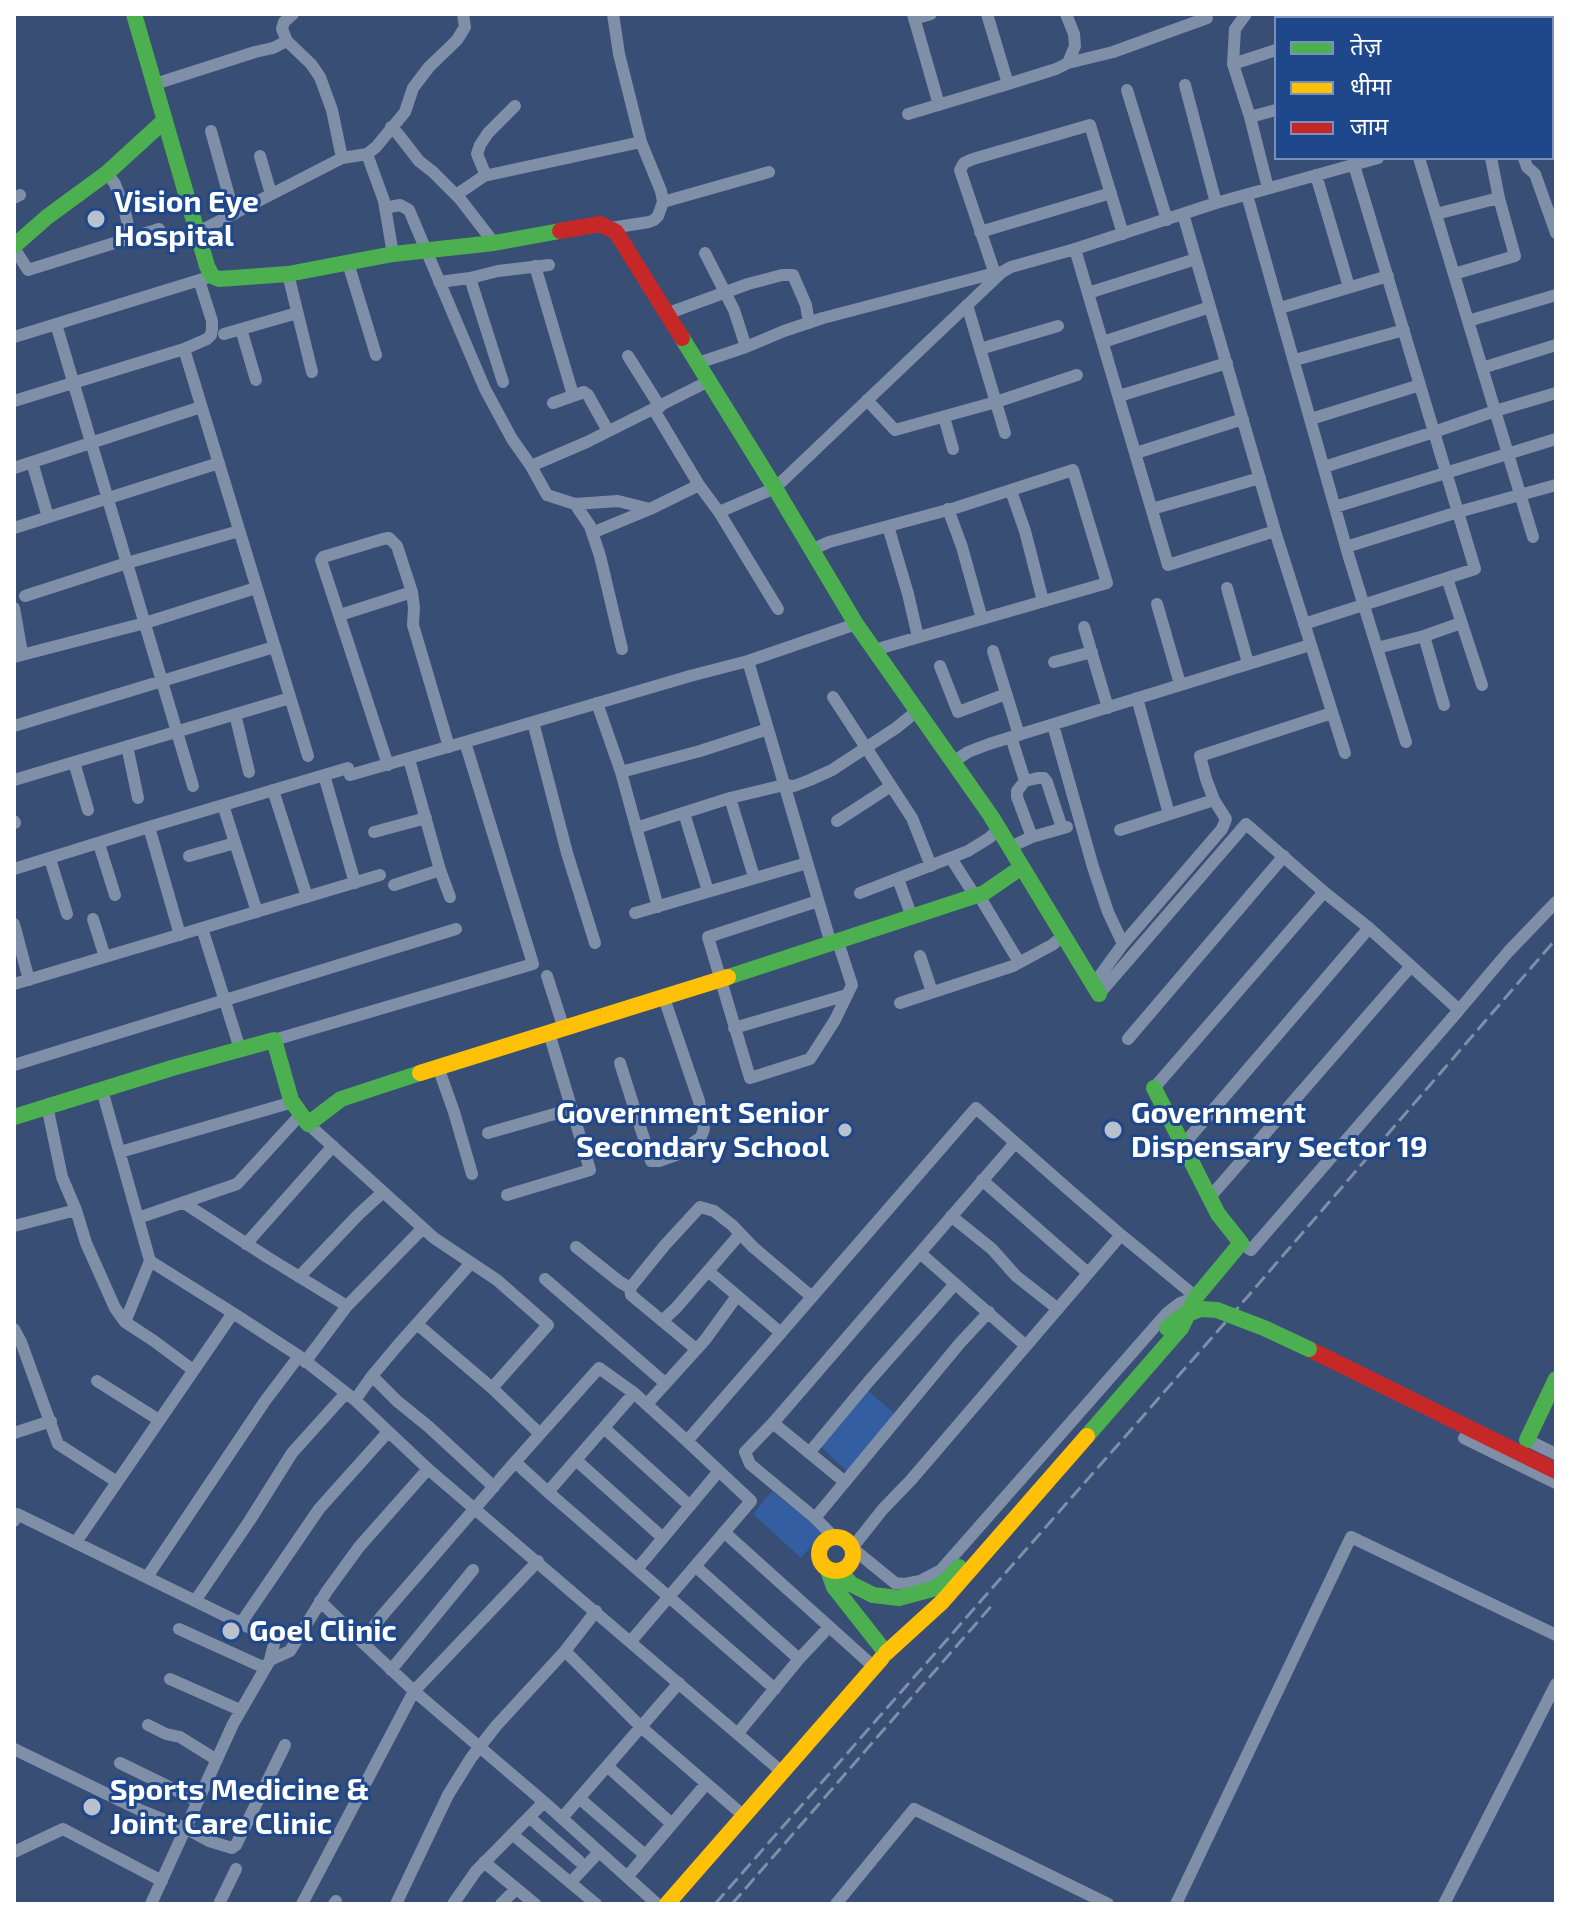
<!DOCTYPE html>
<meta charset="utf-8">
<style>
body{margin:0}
#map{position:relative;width:1570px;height:1918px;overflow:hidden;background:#384e74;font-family:"Exo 2","Noto Sans Devanagari",sans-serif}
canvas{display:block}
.frame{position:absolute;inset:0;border:16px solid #fff;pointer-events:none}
.legend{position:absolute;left:1274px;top:16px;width:280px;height:144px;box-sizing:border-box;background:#1f488c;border:2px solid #7991ba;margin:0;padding:10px 14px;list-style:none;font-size:24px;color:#fff}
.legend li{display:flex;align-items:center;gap:16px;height:40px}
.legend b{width:40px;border:2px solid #7991ba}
</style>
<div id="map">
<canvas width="1570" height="1918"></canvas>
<div class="frame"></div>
<ul class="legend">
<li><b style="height:10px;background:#4caf50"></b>तेज़</li>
<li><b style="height:10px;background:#ffc107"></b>धीमा</li>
<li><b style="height:10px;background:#c62828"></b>जाम</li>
</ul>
</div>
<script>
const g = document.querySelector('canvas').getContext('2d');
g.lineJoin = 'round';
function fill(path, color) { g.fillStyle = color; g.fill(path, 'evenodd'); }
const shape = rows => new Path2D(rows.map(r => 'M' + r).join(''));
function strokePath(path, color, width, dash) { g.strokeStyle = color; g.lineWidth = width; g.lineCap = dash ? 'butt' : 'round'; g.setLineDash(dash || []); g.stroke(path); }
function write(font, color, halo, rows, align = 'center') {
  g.font = font + ' "Exo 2",sans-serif'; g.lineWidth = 6; g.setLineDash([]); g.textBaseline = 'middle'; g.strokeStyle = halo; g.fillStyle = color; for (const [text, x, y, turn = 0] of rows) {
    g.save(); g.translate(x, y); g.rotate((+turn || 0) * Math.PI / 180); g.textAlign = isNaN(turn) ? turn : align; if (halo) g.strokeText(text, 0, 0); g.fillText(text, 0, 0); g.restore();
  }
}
fill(shape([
 [867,1390,895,1414,847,1471,820,1446],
 [772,1491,823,1532,801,1558,753,1514]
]), '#345ea2');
strokePath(shape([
 [913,14,939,105],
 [987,14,1008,84],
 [1246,14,1235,29,1233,64,1250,117,1268,188],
 [1327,14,1328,18],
 [1393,14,1395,18],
 [1474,14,1475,18],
 [1369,18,1381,14],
 [914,19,931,14],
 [287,41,282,29,284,22,293,14],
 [1552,42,1556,41],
 [1068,63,1113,52,1207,18],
 [1233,64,1276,50],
 [155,84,255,52,273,48,287,41,311,64,320,77,332,110,342,158,198,232],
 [1185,85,1216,203],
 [1127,90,1167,220],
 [1552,109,1556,107],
 [908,114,1008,84,1056,69,1068,63,1075,46,1074,34,1066,14],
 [1250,117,1276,110],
 [391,127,398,134,419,161,433,172,460,199,494,243],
 [211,131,234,214],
 [367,154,384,201,393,254],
 [260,156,271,194],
 [342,158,367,154,376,147,405,112,413,88,429,67,457,40,465,27,463,14],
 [1419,158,1533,537],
 [1491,158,1499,198],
 [1524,158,1527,167,1535,174,1556,233],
 [107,173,115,184,124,208,131,238],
 [1316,175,1349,287],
 [484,176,641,142],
 [456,195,484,176,484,171,477,154,480,145,488,133,515,106],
 [1247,195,1348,554,1406,742],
 [14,198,20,195],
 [663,202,769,172],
 [385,208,400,205,409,210,485,389,512,439,531,466,587,442,709,381],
 [1436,214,1499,198,1515,256,1454,274],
 [611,228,649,222,654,220,658,216,663,202,661,191,641,142,619,54,613,14],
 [980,232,1111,193],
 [14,248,28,270,159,229],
 [1075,249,1168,565,1275,531,1183,214],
 [705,253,734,310,746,347],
 [348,263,376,355],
 [535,266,573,395],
 [288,274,312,372],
 [996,277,960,170,964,163,973,159,1090,125,1123,234],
 [470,278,503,382],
 [439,282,470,278,498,271,549,265],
 [1088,293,1196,259],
 [967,305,1005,433],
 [1280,308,1388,276],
 [666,314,748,284,782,275,793,275,806,305,809,323],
 [1468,321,1556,295],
 [56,324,193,786],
 [241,329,256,380],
 [224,334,297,313],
 [14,337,206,278],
 [1103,342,1210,307],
 [184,349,308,756],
 [980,349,1058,326],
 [628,356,660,407],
 [1295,360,1404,330],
 [698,363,746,347,784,331,823,318,995,273],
 [1482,368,1556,345],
 [1119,396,1227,363],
 [867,400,895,430,996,402,1077,375],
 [14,401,184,349,207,339,211,335,212,329,212,321,199,280],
 [553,403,584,392,588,395,608,431],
 [654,410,699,485,719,512,778,609],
 [944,417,953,449],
 [1311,419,1420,385],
 [1136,453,1243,419],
 [32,462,48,517],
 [531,466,547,495,575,504,590,526,600,556,622,649],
 [1324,467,1434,432,1495,411,1556,393],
 [14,468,201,407],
 [1011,491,1025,531,1043,601],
 [575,504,618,501,650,509],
 [1335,507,1556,439],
 [948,509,962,547,982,619],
 [1152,509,1260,478],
 [719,512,775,488,1002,272,1011,267,1075,249,1216,203,1378,158],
 [888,526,908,594,918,637],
 [14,528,219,463],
 [1275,531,1345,753],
 [592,533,650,509,699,485],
 [1346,547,1458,512,1556,485],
 [811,550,829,542,955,508,1073,470,1107,583,874,650],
 [1447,578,1482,685],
 [1227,588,1248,663],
 [25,596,127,563,239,531],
 [1157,604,1180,684],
 [14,608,21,647,14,653],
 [340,615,412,592],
 [1304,624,1475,569,1354,165],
 [1084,627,1108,708],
 [1424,636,1444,705],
 [1377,648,1424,636,1461,623],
 [993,651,1019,735],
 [14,657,145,623,256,588],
 [748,661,831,944],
 [1054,662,1092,652],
 [940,666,958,712,1006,694],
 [833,697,912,818,931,866],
 [1137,698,1169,814],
 [597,703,621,772,658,907],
 [235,714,249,772],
 [533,722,567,853,595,943],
 [1053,725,1093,867,1108,912,1123,944],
 [14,726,274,647],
 [1011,737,1025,781],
 [465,742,690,676,748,661,856,624],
 [127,746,138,798],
 [409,759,440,870,450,897],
 [74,762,88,810],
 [953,762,968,752,989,744,1310,645],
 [388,765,321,560,323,557,383,539,389,538,397,546,412,592,414,608,413,625,449,747],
 [621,772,700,751,768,729],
 [324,775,355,883],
 [14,780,290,698],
 [273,790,307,897],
 [730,798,754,877],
 [223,805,257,912],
 [684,813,708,891],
 [14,821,15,823],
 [837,821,891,786],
 [149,827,348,768],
 [636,828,730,798,784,785,794,786,810,780,832,770,896,728,917,711],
 [1120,830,1214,800],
 [374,832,426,818],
 [1032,837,1017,797,1017,791,1025,781,1038,778,1044,778,1047,782,1062,828],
 [99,844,115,895],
 [1010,847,1032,837,1067,827],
 [189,856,235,843],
 [951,858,975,896],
 [50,859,67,914],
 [14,869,149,827,180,935],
 [898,879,912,917],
 [394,885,440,870],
 [860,893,968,851,989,838,999,829],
 [978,894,1019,962],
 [818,901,708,937,750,1078,810,1059,835,1020,852,985,838,942],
 [635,913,807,863],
 [93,919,105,957],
 [14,924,29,980],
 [202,928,240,1049],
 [920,956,932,992],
 [547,976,564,1029],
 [14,984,380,875],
 [1093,985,1123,944,1222,829,1226,819,1214,800,1206,779,1200,756,1332,713],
 [1099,994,1246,824,1324,892,1369,928,1183,1145],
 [900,1003,1013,966,1052,945,1063,936],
 [1459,1010,1508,952,1556,902],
 [734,1028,847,995],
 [1128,1039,1284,856],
 [274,1040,533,964,465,742,350,775],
 [620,1063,651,1161,659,1161,676,1155,701,1137,704,1129,699,1101,664,998],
 [14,1065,456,929],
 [438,1067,454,1112,472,1174],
 [1154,1088,1324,892],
 [102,1090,150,1261,233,1313],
 [47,1106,62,1177,76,1210,86,1243,115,1308,125,1322,154,1341,193,1370],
 [308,1124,434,1238,497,1280,548,1325,492,1388],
 [488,1133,572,1109],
 [120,1152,293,1102],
 [982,1180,1088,1273],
 [507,1195,590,1170,549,1033],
 [1210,1197,1411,966,1369,928],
 [184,1203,267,1257,347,1306],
 [951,1216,992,1249,1016,1276,1058,1309],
 [138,1218,237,1184,301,1114],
 [14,1226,76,1210],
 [1241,1243,1251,1250,1459,1010,1411,966],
 [246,1244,333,1146],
 [576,1247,620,1282,630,1288,631,1295,696,1349],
 [920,1253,1026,1346],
 [708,1271,781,1333],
 [299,1277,358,1215,383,1192],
 [545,1279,665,1383],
 [630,1288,665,1245,700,1207,714,1211,732,1225,753,1247,812,1297],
 [662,1321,676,1308,740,1234],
 [125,1322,150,1261],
 [417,1324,492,1388,540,1434],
 [14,1329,21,1342,58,1444,117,1482],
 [305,1362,347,1306,423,1228],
 [372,1376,397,1401,429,1427,494,1487],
 [97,1381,159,1420],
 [355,1400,372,1376,398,1345,471,1263],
 [647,1404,705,1340,737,1296],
 [773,1423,845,1482],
 [604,1428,690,1506],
 [14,1433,51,1421],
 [1464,1438,1556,1483],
 [1527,1440,1556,1454],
 [809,1453,869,1381,955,1284],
 [576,1460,663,1538],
 [515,1462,599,1368,634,1393],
 [548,1492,775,1689],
 [815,1518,960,1343,989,1312],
 [14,1521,17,1514,275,1640,270,1660,233,1724,151,1904],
 [724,1532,874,1667],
 [834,1537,815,1518,750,1464,745,1452,773,1423,1015,1143],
 [76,1542,233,1313,299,1356],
 [695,1566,799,1659],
 [637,1569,719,1471],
 [147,1577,265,1401,299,1356,355,1400,428,1469],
 [195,1601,250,1520,292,1453,346,1393],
 [320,1601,362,1642],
 [241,1623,319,1509,388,1432],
 [179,1629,265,1668],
 [631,1641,751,1501,687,1441],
 [565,1651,641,1727,744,1816],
 [270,1660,290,1651,327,1591,359,1547,428,1469,782,1772],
 [391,1670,473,1570],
 [170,1679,240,1710],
 [148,1725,166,1734,180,1737,217,1760],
 [738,1733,799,1659,829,1627],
 [14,1749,140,1810,185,1828,209,1841,232,1848,236,1845,285,1745],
 [120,1763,198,1801],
 [607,1766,672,1824],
 [579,1798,645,1855],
 [529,1817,579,1861],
 [562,1818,679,1683],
 [512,1834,596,1904],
 [14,1852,63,1829,162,1881],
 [484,1862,535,1904],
 [627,1877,706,1784],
 [571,1882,599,1852],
 [219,1904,236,1869],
 [302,1904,414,1691,538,1561],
 [334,1904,336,1901],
 [396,1904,448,1795,471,1758,496,1726,565,1651,596,1611],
 [453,1904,476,1871,544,1802],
 [501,1904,516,1889],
 [657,1904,544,1802,414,1691,362,1642,381,1617,515,1462,548,1492,634,1393,687,1441,976,1108,1069,1190,1121,1235,1143,1253,1196,1297,1180,1303,1167,1313,941,1570,920,1581,905,1584,895,1583,852,1548,883,1509,911,1480,1121,1235],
 [836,1904,914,1809,1108,1904],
 [1176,1904,1351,1537,1556,1635],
 [1444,1904,1556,1684]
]), '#7f8fa7', 12);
strokePath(shape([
 [134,14,207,266,212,276,219,279,288,274,393,254,494,243,560,231],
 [14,246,47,217,107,173,165,120],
 [682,338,775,488,856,624,991,816,1099,994],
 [728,977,984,893,1022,867],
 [14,1117,172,1068,274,1040,291,1100,308,1124,341,1099,420,1073],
 [1087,1436,1181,1328,1196,1297,1241,1243,1218,1214,1154,1088],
 [1527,1440,1556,1379],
 [828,1570,834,1587,886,1653,881,1659],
 [840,1571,851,1584,873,1595,899,1598,936,1588,947,1580,959,1567]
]), '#4caf50', 16);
strokePath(shape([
 [420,1073,728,977],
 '819 1554a17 17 0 1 1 34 0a17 17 0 1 1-34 0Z',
 [886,1653,942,1602,1087,1436],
 [667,1904,881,1659]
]), '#ffc107', 16);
strokePath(shape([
 [560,231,600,224,616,232,682,338],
 [1309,1349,1556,1471]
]), '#c62828', 16);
strokePath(shape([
 [715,1904,1230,1317,1556,939],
 [732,1904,994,1603]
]), '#7f8fa7', 3, [14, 6]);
strokePath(shape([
 [1167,1328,1182,1316,1201,1309,1217,1310,1264,1328,1309,1349]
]), '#4caf50', 16);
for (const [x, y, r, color] of [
 [96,219,10,"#b9c1ce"],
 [845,1130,8,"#b9c1ce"],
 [1113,1130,10,"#b9c1ce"],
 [231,1631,10,"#b9c1ce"],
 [92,1807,10,"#b9c1ce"]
]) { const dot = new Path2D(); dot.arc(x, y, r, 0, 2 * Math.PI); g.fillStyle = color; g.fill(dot); strokePath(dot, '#1f488c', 3); }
write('bold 30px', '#fff', '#1f488c', [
 ["Vision Eye",114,202],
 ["Hospital",114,236],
 ["Government Senior",829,1113,"right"],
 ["Secondary School",829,1147,"right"],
 ["Government",1131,1113],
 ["Dispensary Sector 19",1131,1147],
 ["Goel Clinic",249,1631],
 ["Sports Medicine &",110,1790],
 ["Joint Care Clinic",110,1824]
], 'left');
</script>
